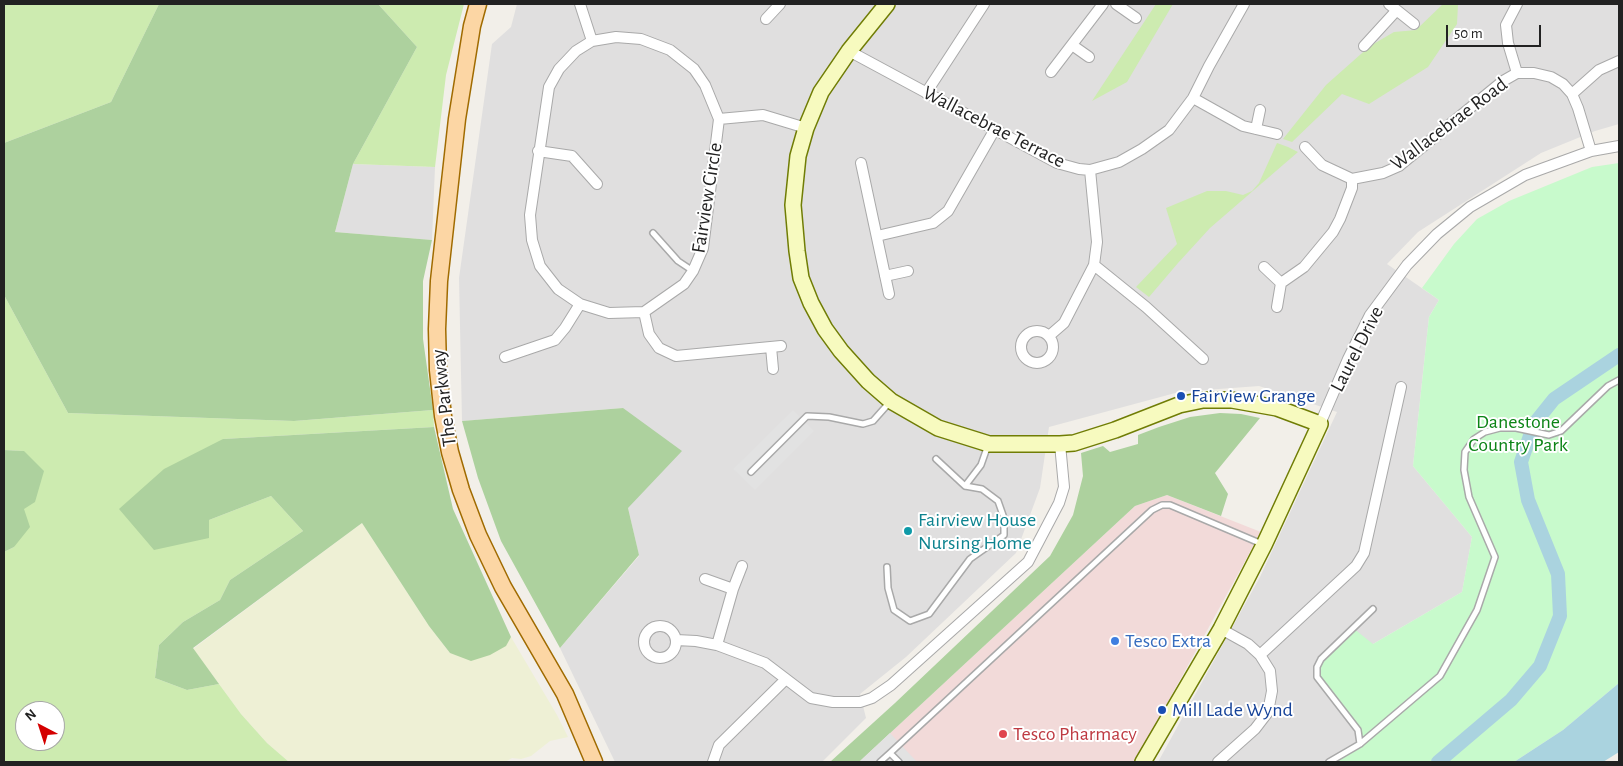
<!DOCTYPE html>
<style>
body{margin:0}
#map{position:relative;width:1623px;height:766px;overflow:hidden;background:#f2efe9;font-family:"Alegreya Sans",sans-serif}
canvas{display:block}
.frame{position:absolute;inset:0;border:5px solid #222;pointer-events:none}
.north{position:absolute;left:15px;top:701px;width:50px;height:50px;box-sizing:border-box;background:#fff;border:1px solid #a7a7a7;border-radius:50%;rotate:320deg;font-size:14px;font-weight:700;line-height:20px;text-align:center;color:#222}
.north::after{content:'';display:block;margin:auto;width:18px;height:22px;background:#d40000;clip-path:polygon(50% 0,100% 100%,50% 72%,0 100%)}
.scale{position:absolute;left:1446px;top:25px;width:95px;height:22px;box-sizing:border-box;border:2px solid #222;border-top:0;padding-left:6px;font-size:15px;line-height:18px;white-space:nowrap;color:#222;-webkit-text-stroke:4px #fff;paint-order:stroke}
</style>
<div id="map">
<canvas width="1623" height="766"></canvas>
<div class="frame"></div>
<div class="north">N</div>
<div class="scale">50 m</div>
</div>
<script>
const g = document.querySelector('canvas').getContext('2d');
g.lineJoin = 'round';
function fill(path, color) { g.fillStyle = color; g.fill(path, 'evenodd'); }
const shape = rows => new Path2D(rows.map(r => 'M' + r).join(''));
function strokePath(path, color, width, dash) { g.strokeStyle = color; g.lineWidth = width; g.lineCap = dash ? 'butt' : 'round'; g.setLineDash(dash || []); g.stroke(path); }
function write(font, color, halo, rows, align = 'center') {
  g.font = font + ' "Alegreya Sans",sans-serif'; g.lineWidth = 4; g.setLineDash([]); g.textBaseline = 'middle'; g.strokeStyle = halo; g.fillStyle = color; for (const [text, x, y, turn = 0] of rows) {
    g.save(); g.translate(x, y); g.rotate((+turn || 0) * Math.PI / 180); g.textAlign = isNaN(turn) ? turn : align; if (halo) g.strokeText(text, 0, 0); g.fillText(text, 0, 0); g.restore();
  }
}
fill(shape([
 [517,4,1619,4,1619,124,1595,131,1541,153,1418,232,1387,264,1439,300,1429,317,1413,466,1472,537,1462,592,1373,644,1358,730,1360,744,1329,762,1158,762,1260,577,1337,412,1259,386,1179,392,1049,427,1040,488,1016,553,906,657,860,694,866,718,822,762,615,762,560,648,639,556,628,508,623,408,462,421,459,278,492,44,511,27],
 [353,164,435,167,432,240,335,232]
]), '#e0dfdf');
fill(shape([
 [1167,495,1261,532,1135,762,859,762,1135,506]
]), '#f2dad9');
fill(shape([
 [362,523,429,626,450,653,505,646,511,637,557,715,568,737,550,741,531,756,521,759,512,758,505,762,289,762,267,743,241,714,193,649]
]), '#eef0d5');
fill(shape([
 [4,4,159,4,111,102,4,143],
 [378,4,464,4,446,75,435,167,353,164,417,47],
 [1156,4,1173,4,1127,82,1092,101],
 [1443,4,1458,4,1457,24,1428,67,1369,104,1342,94,1292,142,1283,139,1326,85,1370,46,1394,32,1416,30],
 [1277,143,1288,147,1298,152,1210,228,1178,263,1149,297,1136,287,1177,244,1166,208,1207,191,1226,191,1243,195,1252,191,1259,183],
 [4,295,68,413,294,421,433,410,434,427,223,439,209,520,271,496,303,531,230,580,220,600,183,622,159,645,155,678,187,690,219,684,241,714,267,743,289,762,4,762,4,552,14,547,24,509,24,451,4,450],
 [25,711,55,711,55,741,25,741]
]), '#cdebb0');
fill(shape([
 [159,4,378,4,417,47,353,164,335,232,432,240,423,281,423,339,433,410,294,421,68,413,4,295,4,143,111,102],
 [623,408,682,451,628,508,639,555,560,648,501,541,478,478,462,421],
 [1220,413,1241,414,1260,418,1215,473,1228,494,1221,516,1167,495,1135,506,859,762,830,762,895,703,1050,556,1073,515,1083,476,1081,453,1103,446,1110,452,1138,444,1138,435,1159,427,1190,417],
 [434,427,453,509,511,637,506,646,490,655,471,661,450,653,429,626,362,523,193,648,219,684,187,690,155,678,159,645,183,622,220,600,230,580,303,531,271,496,209,520,209,538,154,550,119,509,164,469,223,439],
 [4,450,24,451,44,471,35,502,24,509,30,527,14,547,4,552]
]), '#add19e');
fill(shape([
 [1619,163,1619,683,1563,730,1514,762,1329,762,1360,743,1358,730,1317,677,1321,659,1353,628,1373,644,1462,592,1472,537,1413,466,1429,317,1439,300,1422,288,1454,244,1477,219,1509,201,1592,167]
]), '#c8facc');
fill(shape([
 [793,410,814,431,755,490,733,469],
 [890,733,917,762,859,762]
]), '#e2e2e2');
fill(shape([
 [1619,683,1619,752,1603,762,1514,762,1563,730]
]), '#aad3df');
strokePath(shape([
 [1438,762,1511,700,1540,666,1560,616,1558,574,1528,500,1521,462,1534,424,1554,399,1619,355]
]), '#aad3df', 14);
const lane = shape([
 [653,233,678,261,693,271],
 [751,472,807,416,829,417,863,424,873,421,889,403],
 [965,486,981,465,988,445],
 [887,567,888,588,894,610,910,621,929,614,970,559,1004,535,1004,518,998,501,982,489,965,486,936,459],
 [1360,744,1358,730,1317,677,1317,667,1321,659,1373,609],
 [890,753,1152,510,1162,505,1170,505,1262,544],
 [880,762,890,753,899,762],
 [1329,762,1360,744,1440,676,1477,610,1495,557,1469,497,1464,470,1465,452,1474,439,1485,432,1500,428,1516,428,1549,435,1561,431,1608,386,1619,380]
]);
const street = shape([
 [580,4,592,41],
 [1116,4,1136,18],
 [1389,4,1414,24],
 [1517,4,1506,25,1508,43,1517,73],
 [766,19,780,4],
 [616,37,641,39,670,50,694,69,705,85,719,119,703,248,693,271,684,284,644,312,609,313,580,304,558,289,540,266,532,240,530,215,549,87,559,69,576,51,592,41,616,37],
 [1072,45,1089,57],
 [1364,46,1396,11],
 [849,51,1057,163,1079,169,1090,170,1119,162,1142,149,1169,130,1193,98,1209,66,1244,4],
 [1051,72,1103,4],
 [926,93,984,4],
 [1572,94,1599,70,1619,61],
 [1193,98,1243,126,1277,134],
 [719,119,763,115,806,128],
 [1256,129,1260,110],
 [1305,147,1322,165,1352,179,1383,173,1399,166,1503,81,1517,73,1534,73,1551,77,1563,84,1572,94,1578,108,1591,151],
 [538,151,572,156,597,184],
 [861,163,889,294],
 [877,236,933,223,948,211,995,129],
 [1094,265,1146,307,1203,359],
 [1264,267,1281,283],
 [885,276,908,271],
 [1277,307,1281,283,1304,267,1333,232,1340,219,1352,188,1352,179],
 [644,312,649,334,659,348,676,356,781,346],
 '1021 347a16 16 0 1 1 32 0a16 16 0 1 1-32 0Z',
 [1049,336,1064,323,1094,265,1097,242,1090,170],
 [771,347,773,369],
 [505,357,555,340,565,328,580,304],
 [1320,424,1348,359,1370,315,1407,265,1437,234,1470,207,1525,175,1591,151,1619,146],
 [705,579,733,589],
 '644 642a16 16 0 1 1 32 0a16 16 0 1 1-32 0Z',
 [676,640,696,641,717,645,765,663,811,698,833,702,860,702,872,698,891,685,1028,562,1059,503,1064,487,1060,444],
 [717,645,733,589,742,566],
 [1260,655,1356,566,1364,553,1401,387],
 [713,762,719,745,786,679],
 [1218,762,1255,729,1268,712,1272,691,1270,671,1260,655,1248,644,1221,629]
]);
const secondary = shape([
 [887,4,849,51,821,92,806,128,798,156,793,205,797,251,801,278,811,303,825,329,841,351,868,381,891,401,938,428,989,444,1060,444,1074,443,1115,430,1179,405,1203,400,1232,400,1277,408,1320,424,1264,545,1221,629,1143,762]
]);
const primary = shape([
 [478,4,472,26,457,119,439,281,437,329,438,370,443,416,450,452,461,490,478,535,503,587,565,694,594,762]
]);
strokePath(lane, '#a9a9a9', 8);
strokePath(street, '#a9a9a9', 12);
strokePath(secondary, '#707d05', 18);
strokePath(primary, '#a06b00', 19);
strokePath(lane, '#fff', 5);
strokePath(street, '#fff', 10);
strokePath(secondary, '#f7fabf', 15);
strokePath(primary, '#fcd6a4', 16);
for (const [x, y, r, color] of [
 [1181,396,5,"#1a4fb4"],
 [908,531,5,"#0f9aa8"],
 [1115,641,5,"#3f7fe0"],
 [1162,710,5,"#1a4fb4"],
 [1003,734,5,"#e0444e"]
]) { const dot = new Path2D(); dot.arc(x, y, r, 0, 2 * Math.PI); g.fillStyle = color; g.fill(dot); strokePath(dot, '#fff', 2); }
write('20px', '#222', '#fff', [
 ["Wallacebrae Road",1449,124,-37],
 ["Wallacebrae Terrace",994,127,27],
 ["Fairview Circle",707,198,-81],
 ["Laurel Drive",1357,349,-63],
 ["The Parkway",444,398,-97]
]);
write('20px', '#164399', '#fff', [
 ["Fairview Grange",1191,396],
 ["Mill Lade Wynd",1172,710]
], 'left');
write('20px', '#0c8416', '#fff', [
 ["Danestone",1518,422],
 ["Country Park",1518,445]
]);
write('20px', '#0d838f', '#fff', [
 ["Fairview House",918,520],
 ["Nursing Home",918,543]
], 'left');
write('20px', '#366cbe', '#fff', [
 ["Tesco Extra",1125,641]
], 'left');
write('20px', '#be3a42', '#fff', [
 ["Tesco Pharmacy",1013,734]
], 'left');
</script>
